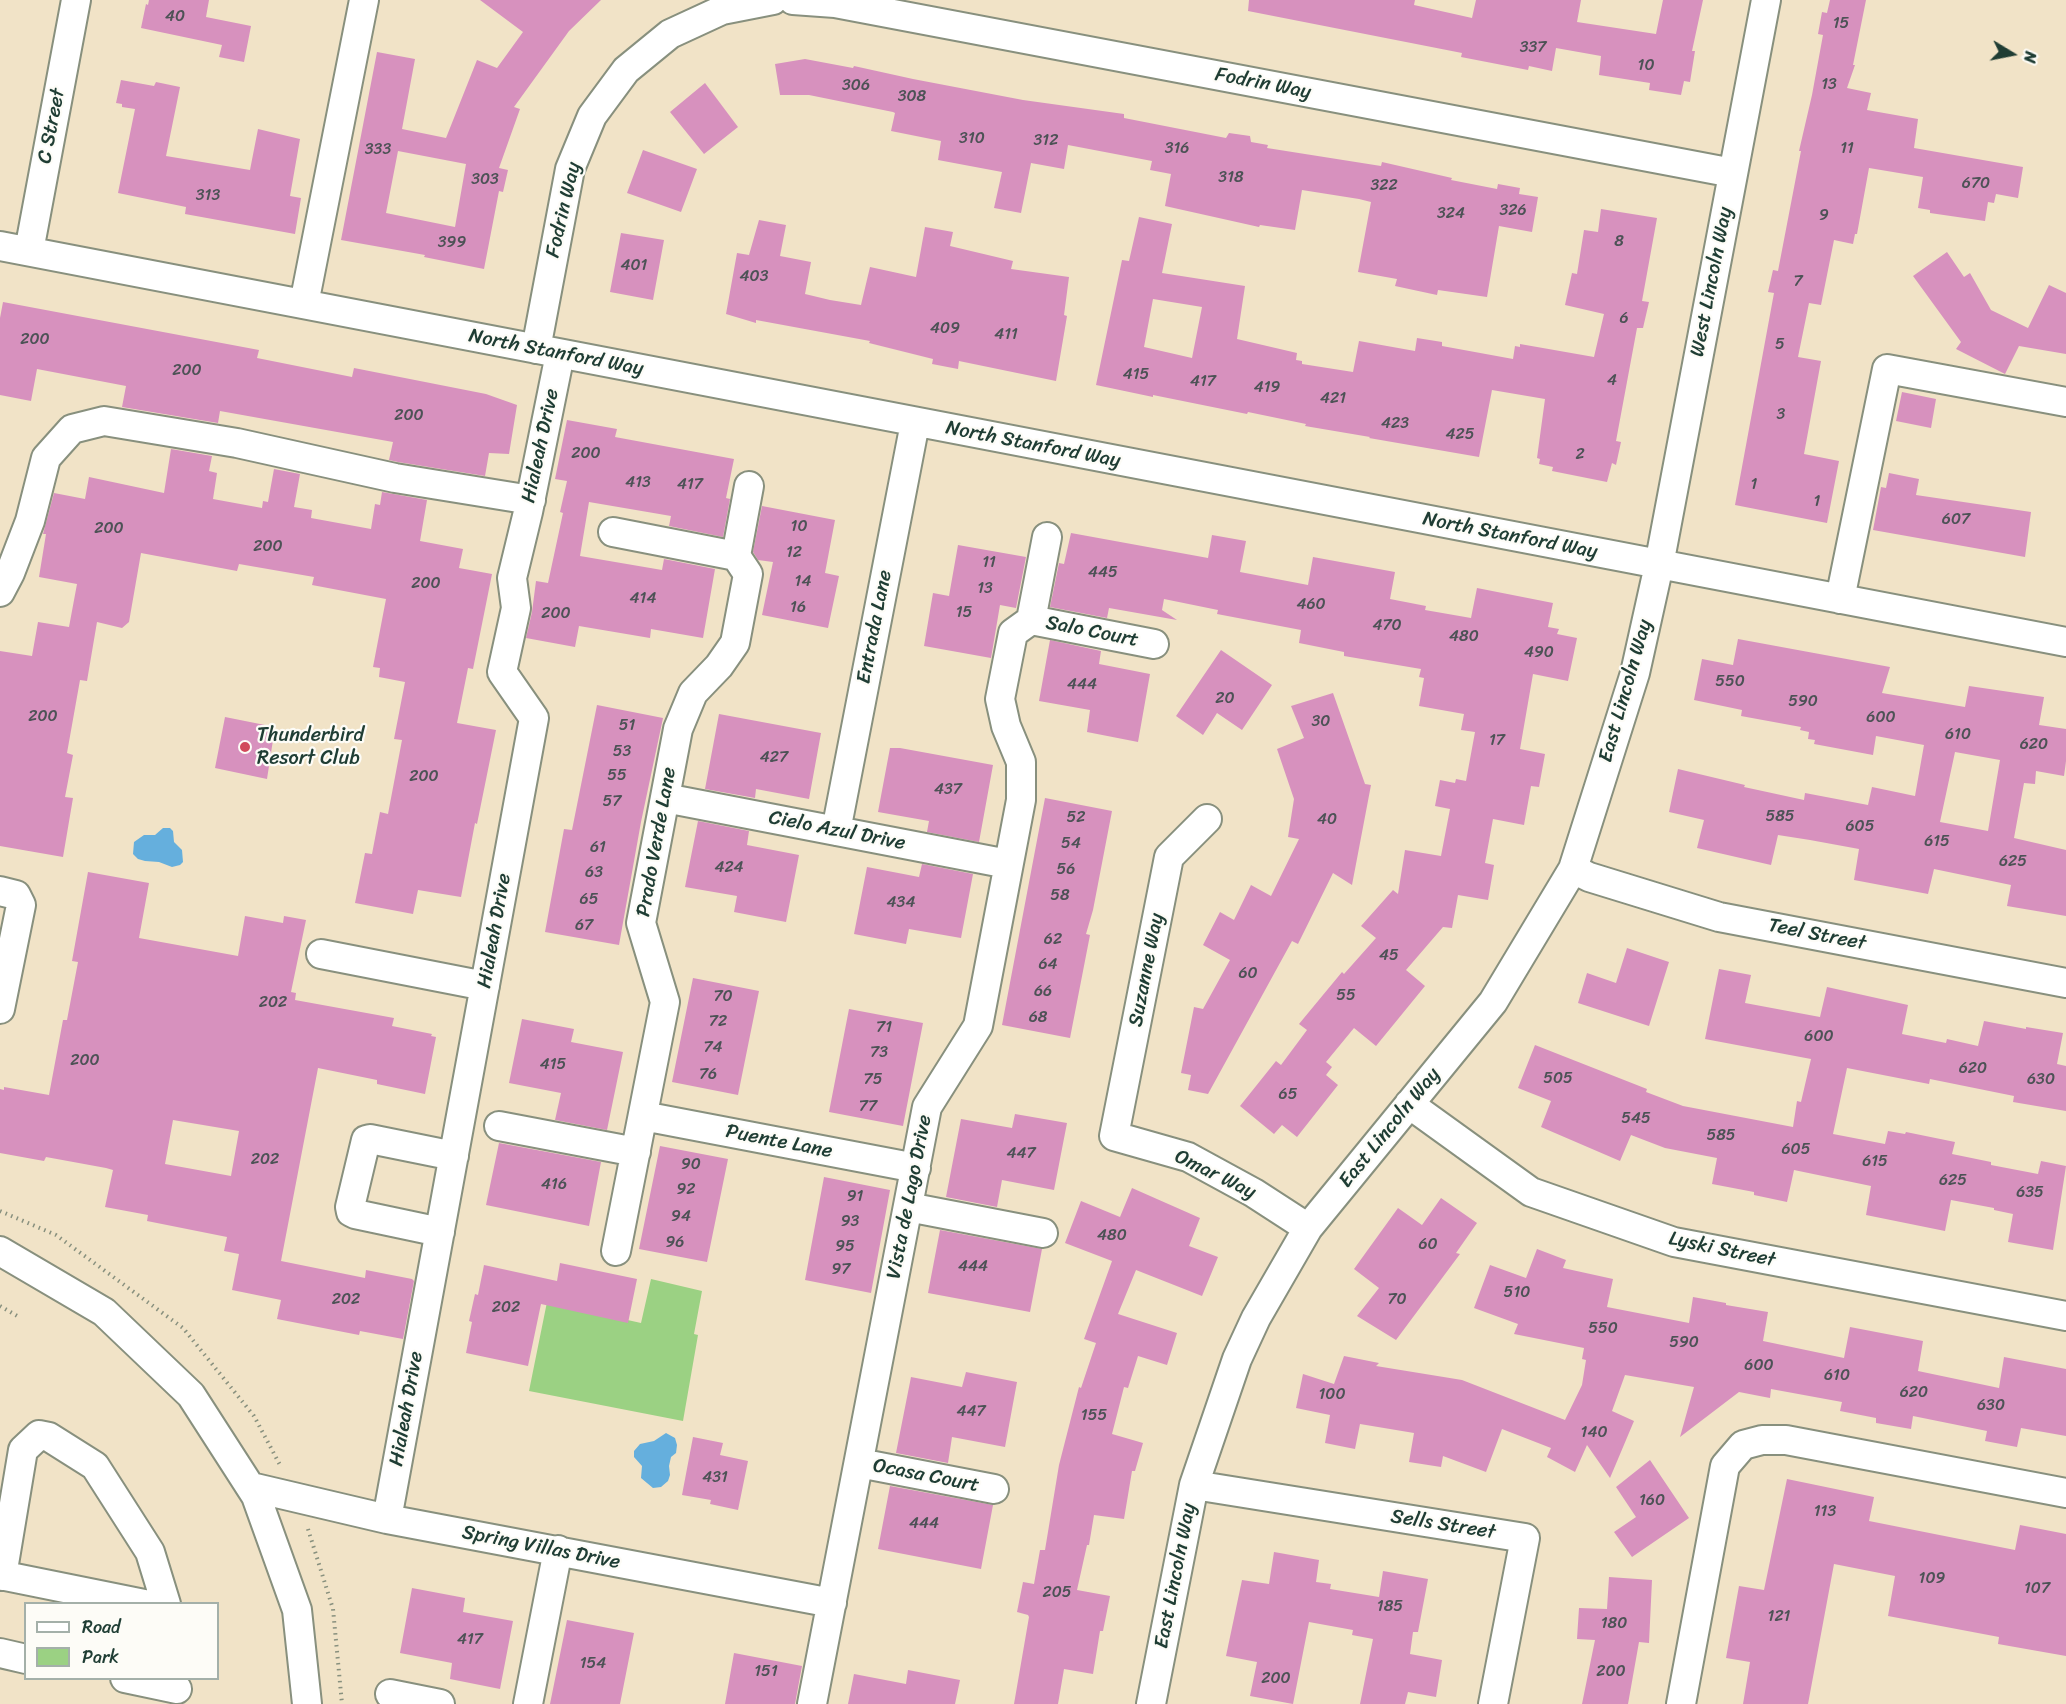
<!DOCTYPE html>
<style>
body{margin:0}
#map{position:relative;width:2066px;height:1704px;overflow:hidden;background:#f1e3c7;font-family:Sriracha,sans-serif}
canvas{display:block}
.legend{position:absolute;left:24px;top:1602px;width:195px;height:78px;box-sizing:border-box;background:#fdfcf7;border:2px solid #a4b0a9;margin:0;padding:8px 10px;list-style:none;font-size:18px;color:#1f3d34}
.legend li{display:flex;align-items:center;gap:12px;height:30px}
.legend b{width:30px;border:2px solid #a4b0a9}
.north{position:absolute;left:1982px;top:24px;width:60px;height:60px;-webkit-text-stroke:4px #fdfcf7;paint-order:stroke;rotate:100deg;font-size:16px;font-weight:700;line-height:24px;text-align:center;color:#1f3d34}
.north::after{content:'';display:block;margin:auto;width:21px;height:27px;background:#1f3d34;clip-path:polygon(50% 0,100% 100%,50% 72%,0 100%)}
</style>
<div id="map">
<canvas width="2066" height="1704"></canvas>
<ul class="legend">
<li><b style="height:8px;background:#fff"></b>Road</li>
<li><b style="height:16px;background:#9bd183"></b>Park</li>
</ul>
<div class="north">N</div>
</div>
<script>
const g = document.querySelector('canvas').getContext('2d');
g.lineJoin = 'round';
function fill(path, color) { g.fillStyle = color; g.fill(path, 'evenodd'); }
const shape = rows => new Path2D(rows.map(r => 'M' + r).join(''));
function strokePath(path, color, width, dash) { g.strokeStyle = color; g.lineWidth = width; g.lineCap = dash ? 'butt' : 'round'; g.setLineDash(dash || []); g.stroke(path); }
function write(font, color, halo, rows, align = 'center') {
  g.font = font + ' Sriracha,sans-serif'; g.lineWidth = 4.5; g.setLineDash([]); g.textBaseline = 'middle'; g.strokeStyle = halo; g.fillStyle = color; for (const [text, x, y, turn = 0] of rows) {
    g.save(); g.translate(x, y); g.rotate((+turn || 0) * Math.PI / 180); g.textAlign = isNaN(turn) ? turn : align; if (halo) g.strokeText(text, 0, 0); g.fillText(text, 0, 0); g.restore();
  }
}
fill(shape([
 [651,1279,702,1291,694,1334,698,1335,683,1421,529,1391,547,1302,641,1323]
]), '#9bd183');
fill(shape([
 [163,828,170,828,173,831,174,842,182,850,183,862,180,865,172,867,159,862,145,861,138,859,133,854,134,842,144,835,155,835],
 [666,1433,675,1438,677,1445,676,1453,671,1457,669,1466,670,1475,668,1481,661,1487,653,1488,641,1478,642,1466,634,1457,634,1451,640,1444,654,1441]
]), '#65afdd');
fill(shape([
 [149,0,209,0,206,17,251,26,244,62,219,57,222,45,141,28,146,4,148,5],
 [480,0,601,0,569,31,514,107,520,109,499,168,508,170,503,192,499,191,484,269,424,257,425,255,341,240,377,52,415,59,402,129,446,138,477,60,497,68,523,32],
 [398,151,466,164,455,227,386,213],
 [1249,0,1415,0,1414,5,1472,18,1476,0,1581,0,1577,22,1656,34,1663,0,1703,0,1692,51,1695,51,1690,82,1684,81,1681,95,1649,90,1650,83,1599,75,1601,56,1556,48,1552,71,1529,66,1528,70,1461,57,1462,53,1248,11],
 [1830,0,1866,0,1853,65,1855,65,1847,88,1871,93,1867,110,1918,119,1914,148,2023,167,2018,198,1996,194,1994,203,1988,202,1985,221,1930,213,1930,210,1918,208,1923,177,1869,168,1857,234,1855,234,1853,244,1834,240,1821,305,1809,303,1798,357,1821,361,1804,454,1839,461,1827,523,1735,505,1774,293,1768,292,1773,270,1778,271,1801,151,1799,151,1812,95,1823,35,1818,34,1822,12,1827,13],
 [805,59,853,68,854,66,913,79,1023,100,1124,114,1124,118,1226,138,1229,133,1250,136,1251,142,1268,145,1267,148,1381,166,1382,162,1452,178,1451,180,1497,189,1498,184,1520,188,1519,194,1538,197,1532,232,1499,226,1487,297,1438,290,1437,295,1395,286,1397,279,1358,272,1371,202,1359,199,1302,190,1295,230,1260,225,1259,227,1165,206,1171,174,1150,170,1152,161,1068,145,1064,169,1031,163,1021,213,994,208,1002,172,938,160,941,141,891,131,895,113,893,112,809,95,780,95,775,64],
 [121,80,154,86,156,82,180,87,166,156,250,170,258,129,300,139,290,196,301,198,295,234,185,214,186,207,118,193,135,109,122,107,122,104,116,103],
 [705,83,738,127,704,154,670,112],
 [643,150,697,169,681,212,627,193],
 [1601,209,1657,218,1642,301,1649,302,1643,328,1637,328,1616,441,1621,442,1616,465,1612,463,1607,482,1552,471,1553,467,1539,464,1540,459,1537,458,1545,399,1492,390,1479,457,1369,438,1370,437,1305,426,1306,424,1248,412,1247,414,1153,395,1153,397,1096,385,1122,260,1129,261,1139,217,1172,224,1162,273,1245,286,1237,339,1297,353,1296,360,1302,361,1302,364,1353,372,1359,341,1415,351,1417,338,1442,342,1442,346,1513,359,1515,346,1520,347,1520,344,1594,357,1604,314,1565,305,1572,273,1577,274,1584,230,1598,232],
 [1153,299,1202,307,1192,358,1144,347],
 [759,220,786,225,780,256,811,262,805,294,830,300,861,305,870,267,916,277,925,227,953,232,950,246,1013,261,1011,269,1069,277,1064,315,1067,316,1056,381,959,361,958,369,932,364,933,359,869,343,870,341,756,320,756,323,726,314,737,253,749,255],
 [621,233,664,240,653,300,610,292],
 [1947,252,1964,277,1970,273,1991,310,2028,328,2049,285,2066,293,2066,354,2019,346,2005,374,1956,349,1961,342,1913,276],
 [3,302,259,350,257,358,352,377,354,368,486,394,517,405,509,454,489,453,485,476,398,462,389,460,393,442,220,411,218,423,122,407,126,386,37,369,31,401,0,395,0,318],
 [1902,392,1936,399,1931,428,1896,421],
 [567,420,617,429,615,437,734,459,726,498,730,499,723,537,669,526,671,516,589,502,580,556,662,570,664,559,715,569,703,638,651,629,650,638,579,626,575,647,526,638,532,612,536,581,548,583,563,513,560,512,567,481,555,479],
 [171,449,212,456,209,471,217,473,213,499,262,508,263,501,268,502,274,469,300,474,294,507,312,510,311,518,371,529,375,504,380,505,382,492,427,500,420,541,463,549,459,568,492,574,473,669,468,668,457,723,496,730,477,824,475,823,461,897,418,890,413,914,355,903,365,853,372,854,380,812,388,814,402,740,394,739,405,682,379,677,380,668,373,667,386,599,312,585,314,577,239,564,237,571,141,553,129,622,122,628,97,622,87,681,80,680,67,753,73,755,65,797,73,798,63,857,0,846,0,651,32,656,38,622,69,627,77,584,39,577,46,534,43,534,54,493,85,499,89,477,164,493],
 [1889,473,1919,479,1916,495,2031,512,2025,557,1873,530,1881,487,1886,488],
 [762,506,835,520,825,573,839,576,828,628,762,615,773,562,758,560,753,552],
 [1071,533,1208,558,1212,535,1246,541,1240,572,1308,585,1313,557,1395,572,1390,599,1426,606,1425,610,1471,618,1477,588,1553,603,1548,627,1559,629,1557,634,1577,638,1568,681,1533,674,1520,749,1545,754,1539,787,1531,786,1524,825,1493,819,1485,863,1494,865,1488,900,1458,895,1452,928,1443,927,1406,970,1425,986,1376,1046,1354,1028,1326,1062,1332,1067,1326,1075,1338,1085,1297,1137,1282,1125,1274,1134,1240,1106,1276,1061,1281,1065,1307,1030,1299,1024,1342,972,1344,974,1376,938,1361,926,1393,890,1398,894,1405,850,1441,856,1450,809,1435,806,1440,780,1455,783,1456,779,1466,781,1475,732,1461,730,1464,714,1419,706,1424,678,1419,677,1421,669,1344,656,1344,652,1299,643,1301,630,1217,614,1218,610,1164,599,1162,610,1177,620,1109,608,1107,618,1050,607,1059,563,1064,564],
 [958,545,1026,557,1016,608,1000,605,991,658,924,646,933,593,949,596],
 [1738,639,1890,667,1882,693,1965,707,1969,686,2044,697,2039,725,2066,729,2066,761,2064,776,2036,771,2035,784,2024,783,2014,838,2066,850,2066,916,2007,906,2011,885,1934,869,1928,894,1854,880,1859,849,1810,840,1778,835,1771,865,1697,848,1704,820,1669,812,1678,769,1745,785,1744,787,1804,800,1805,793,1868,805,1872,787,1915,796,1924,745,1876,736,1873,755,1814,744,1815,740,1808,739,1809,732,1800,730,1801,727,1741,716,1742,710,1694,700,1702,659,1733,665],
 [1955,752,2000,760,1988,831,1940,822],
 [1050,640,1101,651,1099,664,1150,674,1138,742,1087,732,1090,710,1039,701],
 [1221,650,1272,685,1242,730,1217,713,1203,735,1176,716],
 [1333,693,1365,784,1371,785,1352,885,1333,873,1298,944,1292,941,1208,1094,1188,1090,1191,1075,1181,1073,1194,1007,1203,1009,1230,960,1203,945,1220,912,1234,920,1251,885,1271,896,1299,839,1288,837,1294,799,1277,749,1304,738,1291,706],
 [597,705,663,718,641,822,619,945,545,932,564,829,572,830],
 [719,714,821,733,809,799,756,789,755,798,705,789],
 [225,717,275,727,267,779,215,768],
 [890,748,900,748,993,765,979,842,927,832,929,821,878,812],
 [1045,798,1112,811,1093,910,1086,934,1090,935,1070,1038,1002,1025],
 [698,821,749,831,747,845,799,855,786,922,734,912,737,896,685,887],
 [922,864,973,874,961,938,909,929,906,944,854,934,867,867,919,877],
 [88,872,149,883,139,938,238,956,245,916,283,923,284,916,306,920,291,992,296,993,295,1000,394,1018,392,1026,432,1034,431,1036,436,1037,425,1094,377,1084,377,1080,318,1068,281,1261,365,1278,366,1270,412,1279,414,1281,403,1339,360,1331,359,1335,277,1319,281,1300,232,1290,239,1254,224,1251,227,1237,147,1221,148,1215,105,1207,113,1170,106,1168,46,1157,44,1161,0,1153,0,1089,4,1090,4,1087,49,1095,63,1020,67,1020,78,962,72,961],
 [173,1120,239,1131,231,1176,165,1164],
 [1627,948,1669,962,1649,1026,1578,1003,1587,973,1616,983],
 [1719,969,1751,975,1745,1003,1820,1017,1827,987,1908,1005,1902,1034,1946,1043,1947,1039,1978,1046,1984,1021,2026,1029,2026,1027,2063,1033,2057,1064,2066,1066,2066,1111,2013,1102,2014,1096,1930,1079,1929,1084,1847,1068,1833,1134,1885,1144,1888,1131,1905,1134,1906,1132,1955,1142,1952,1154,1991,1162,1991,1165,2038,1174,2041,1161,2066,1166,2053,1250,2008,1242,2013,1214,1994,1210,1994,1208,1951,1200,1945,1231,1866,1215,1871,1186,1794,1170,1787,1202,1754,1195,1754,1192,1712,1184,1717,1158,1665,1148,1631,1135,1620,1161,1541,1127,1551,1101,1518,1088,1535,1045,1647,1089,1646,1092,1683,1106,1793,1127,1797,1101,1801,1102,1811,1059,1705,1039],
 [693,978,759,991,738,1095,672,1082],
 [849,1009,923,1023,903,1126,829,1112],
 [522,1019,574,1029,571,1042,623,1052,607,1130,555,1120,561,1093,509,1083],
 [1015,1114,1067,1123,1054,1190,1002,1180,997,1207,946,1197,961,1119,1012,1128],
 [499,1143,601,1162,589,1226,486,1205],
 [660,1146,728,1159,707,1262,639,1249],
 [824,1177,890,1190,871,1293,805,1280],
 [1132,1188,1200,1218,1189,1246,1218,1257,1202,1296,1136,1270,1118,1314,1177,1333,1167,1365,1138,1356,1128,1388,1124,1387,1112,1434,1143,1443,1135,1471,1132,1471,1124,1519,1094,1515,1089,1545,1087,1545,1077,1590,1110,1596,1103,1631,1100,1631,1093,1674,1064,1669,1058,1704,1014,1704,1029,1617,1028,1615,1017,1612,1023,1582,1034,1584,1040,1550,1045,1550,1059,1465,1079,1387,1081,1388,1096,1343,1084,1339,1112,1261,1065,1243,1081,1201,1120,1217],
 [1441,1198,1477,1223,1456,1253,1460,1254,1396,1340,1357,1316,1379,1288,1354,1269,1398,1208,1422,1225],
 [940,1230,1042,1249,1030,1312,928,1293],
 [1537,1249,1566,1260,1563,1268,1613,1279,1607,1307,1689,1323,1693,1297,1726,1303,1726,1305,1768,1312,1763,1341,1844,1358,1850,1327,1923,1341,1918,1371,1999,1388,2004,1357,2066,1369,2066,1436,2021,1428,2017,1447,1985,1441,1987,1431,1913,1416,1911,1429,1876,1423,1876,1418,1840,1411,1842,1402,1771,1389,1770,1398,1739,1392,1680,1437,1694,1387,1625,1375,1612,1411,1634,1421,1610,1478,1587,1445,1575,1472,1547,1457,1551,1448,1502,1429,1486,1472,1443,1456,1441,1467,1409,1462,1414,1433,1360,1424,1355,1449,1325,1443,1330,1415,1296,1408,1303,1374,1334,1384,1344,1356,1379,1363,1376,1366,1462,1380,1565,1420,1582,1385,1586,1360,1582,1359,1584,1348,1514,1334,1518,1324,1474,1308,1490,1265,1526,1278],
 [560,1263,637,1279,628,1323,541,1304,528,1366,466,1353,472,1322,469,1321,475,1294,478,1295,484,1265,557,1281],
 [966,1372,1017,1382,1005,1447,952,1437,948,1463,896,1453,911,1377,962,1387],
 [693,1437,723,1443,720,1455,748,1461,738,1510,710,1504,711,1500,682,1495],
 [1650,1460,1689,1518,1632,1557,1614,1532,1636,1517,1616,1487],
 [1787,1479,1874,1497,1869,1521,2015,1550,2020,1525,2066,1534,2066,1656,1998,1644,1999,1637,1888,1616,1895,1576,1834,1564,1808,1704,1743,1704,1750,1662,1726,1658,1739,1586,1764,1590],
 [890,1486,993,1505,981,1569,878,1549],
 [1274,1552,1319,1560,1316,1582,1331,1584,1330,1589,1379,1597,1383,1571,1428,1579,1418,1632,1413,1632,1410,1654,1442,1660,1436,1697,1408,1692,1405,1704,1360,1704,1373,1639,1352,1635,1353,1630,1309,1622,1293,1704,1250,1696,1257,1662,1226,1656,1242,1580,1269,1584],
 [1609,1577,1652,1580,1649,1643,1639,1642,1628,1704,1582,1704,1595,1640,1577,1639,1579,1608,1607,1609],
 [412,1588,465,1598,463,1612,513,1621,500,1689,450,1679,452,1663,400,1653],
 [567,1620,634,1633,620,1704,550,1704],
 [734,1653,802,1666,795,1704,725,1704],
 [908,1670,960,1680,955,1704,848,1704,854,1674,906,1684]
]), '#d791be');
const minor = shape([
 [793,0,835,3,1733,173],
 [0,246,2066,642],
 [29,251,76,0],
 [304,304,364,0],
 [536,349,570,169,592,116,626,70,670,34,722,10,773,0],
 [613,532,736,556],
 [0,592,10,573,30,521,46,458,72,429,104,421,237,443,395,478,531,500],
 [1840,599,1887,369,2066,402],
 [1031,620,1154,644],
 [665,798,1008,864],
 [1207,819,1169,857,1114,1136,1188,1157,1254,1193,1308,1228],
 [836,831,915,423],
 [1573,869,1589,877,1719,917,2066,983],
 [0,891,16,895,21,905,0,1009],
 [321,954,485,986],
 [1409,1104,1531,1192,1674,1242,2066,1316],
 [643,1116,916,1168],
 [499,1126,636,1152],
 [908,1207,1043,1233],
 [440,1232,355,1214,351,1212,350,1207,366,1140,370,1139,454,1156],
 [0,1251,104,1312,191,1395,256,1496,297,1610,307,1704],
 [616,1251,665,1002,641,923,678,729,693,693,719,666,735,643,748,574,736,556,749,486],
 [859,1463,994,1489],
 [1194,1485,1525,1538,1493,1704],
 [251,1487,387,1519,832,1603],
 [387,1519,534,718,502,672,516,608,512,578,528,512,560,354],
 [0,1575,144,1604],
 [2,1576,23,1450,39,1435,49,1437,95,1466,150,1552,166,1604],
 [0,1653,26,1659],
 [125,1678,177,1689],
 [390,1694,440,1704],
 [528,1704,558,1550],
 [812,1704,927,1107,978,1026,1021,800,1021,762,1006,726,1000,699,1013,633,1031,620,1047,537],
 [1151,1704,1194,1485,1237,1359,1256,1318,1308,1228,1493,1002,1573,869,1635,673,1659,565,1766,0],
 [1681,1704,1725,1466,1743,1445,1762,1440,1786,1440,2066,1493]
]);
strokePath(minor, '#88907e', 32);
strokePath(shape([
 [0,1211,56,1235,183,1328,254,1416,280,1465],
 [0,1306,19,1317],
 [308,1529,333,1609,342,1704]
]), '#88907e', 4, [1.5, 4.5]);
strokePath(minor, '#fff', 28);
for (const [x, y, r, color] of [
 [245,747,6,"#d1495b"]
]) { const dot = new Path2D(); dot.arc(x, y, r, 0, 2 * Math.PI); g.fillStyle = color; g.fill(dot); strokePath(dot, '#fdfcf7', 2); }
write('16px', '#4d5256', null, [
 ["40",175,17],
 ["15",1841,24],
 ["337",1533,48],
 ["10",1646,66],
 ["13",1829,85],
 ["306",856,86],
 ["308",912,97],
 ["310",972,139],
 ["312",1046,141],
 ["316",1177,149],
 ["11",1847,149],
 ["333",378,150],
 ["318",1231,178],
 ["303",485,180],
 ["670",1976,184],
 ["322",1384,186],
 ["313",208,196],
 ["326",1513,211],
 ["324",1451,214],
 ["9",1824,216],
 ["8",1619,242],
 ["399",452,243],
 ["401",634,266],
 ["403",754,277],
 ["7",1798,282],
 ["6",1624,319],
 ["409",945,329],
 ["411",1006,335],
 ["200",35,340],
 ["5",1780,345],
 ["200",187,371],
 ["415",1136,375],
 ["4",1612,381],
 ["417",1203,382],
 ["419",1267,388],
 ["421",1333,399],
 ["3",1781,415],
 ["200",409,416],
 ["423",1395,424],
 ["425",1460,435],
 ["200",586,454],
 ["2",1580,455],
 ["413",638,483],
 ["417",690,485],
 ["1",1754,485],
 ["1",1817,502],
 ["607",1956,520],
 ["10",799,527],
 ["200",109,529],
 ["200",268,547],
 ["12",794,553],
 ["11",989,563],
 ["445",1103,573],
 ["14",803,582],
 ["200",426,584],
 ["13",985,589],
 ["414",643,599],
 ["460",1311,605],
 ["16",798,608],
 ["15",964,613],
 ["200",556,614],
 ["470",1387,626],
 ["480",1464,637],
 ["490",1539,653],
 ["550",1730,682],
 ["444",1082,685],
 ["20",1225,699],
 ["590",1803,702],
 ["200",43,717],
 ["600",1881,718],
 ["30",1321,722],
 ["51",627,726],
 ["610",1958,735],
 ["17",1497,741],
 ["620",2034,745],
 ["53",622,752],
 ["427",774,758],
 ["55",617,776],
 ["200",424,777],
 ["437",948,790],
 ["57",612,802],
 ["585",1780,817],
 ["52",1076,818],
 ["40",1327,820],
 ["605",1860,827],
 ["615",1937,842],
 ["54",1071,844],
 ["61",598,848],
 ["625",2013,862],
 ["424",729,868],
 ["56",1066,870],
 ["63",594,873],
 ["58",1060,896],
 ["65",589,900],
 ["434",901,903],
 ["67",584,926],
 ["62",1053,940],
 ["45",1389,956],
 ["64",1048,965],
 ["60",1248,974],
 ["66",1043,992],
 ["55",1346,996],
 ["70",723,997],
 ["202",273,1003],
 ["68",1038,1018],
 ["72",718,1022],
 ["71",884,1028],
 ["600",1819,1037],
 ["74",713,1048],
 ["73",879,1053],
 ["200",85,1061],
 ["415",553,1065],
 ["620",1973,1069],
 ["76",708,1075],
 ["505",1558,1079],
 ["75",873,1080],
 ["630",2041,1080],
 ["65",1288,1095],
 ["77",868,1107],
 ["545",1636,1119],
 ["585",1721,1136],
 ["605",1796,1150],
 ["447",1021,1154],
 ["202",265,1160],
 ["615",1875,1162],
 ["90",691,1165],
 ["625",1953,1181],
 ["416",554,1185],
 ["92",686,1190],
 ["635",2030,1193],
 ["91",855,1197],
 ["94",681,1217],
 ["93",850,1222],
 ["480",1112,1236],
 ["96",675,1243],
 ["60",1428,1245],
 ["95",845,1247],
 ["444",973,1267],
 ["97",841,1270],
 ["510",1517,1293],
 ["202",346,1300],
 ["70",1397,1300],
 ["202",506,1308],
 ["550",1603,1329],
 ["590",1684,1343],
 ["600",1759,1366],
 ["610",1837,1376],
 ["620",1914,1393],
 ["100",1332,1395],
 ["630",1991,1406],
 ["447",971,1412],
 ["155",1094,1416],
 ["140",1594,1433],
 ["431",715,1478],
 ["160",1652,1501],
 ["113",1825,1512],
 ["444",924,1524],
 ["109",1932,1579],
 ["107",2037,1589],
 ["205",1057,1593],
 ["185",1390,1607],
 ["121",1779,1617],
 ["180",1614,1624],
 ["417",470,1640],
 ["154",593,1664],
 ["151",766,1672],
 ["200",1611,1672],
 ["200",1276,1679]
]);
write('20px', '#1f3d34', '#fdfcf7', [
 ["Fodrin Way",1263,84,11],
 ["C Street",52,126,-79],
 ["Fodrin Way",564,210,-77],
 ["West Lincoln Way",1712,282,-79],
 ["North Stanford Way",556,353,11],
 ["North Stanford Way",1033,445,11],
 ["Hialeah Drive",541,446,-78],
 ["North Stanford Way",1510,536,11],
 ["Entrada Lane",875,627,-79],
 ["Salo Court",1092,632,11],
 ["East Lincoln Way",1626,691,-74],
 ["Cielo Azul Drive",837,831,11],
 ["Prado Verde Lane",657,842,-80],
 ["Hialeah Drive",495,931,-80],
 ["Teel Street",1817,935,11],
 ["Suzanne Way",1147,970,-79],
 ["East Lincoln Way",1390,1128,-51],
 ["Puente Lane",779,1142,11],
 ["Omar Way",1215,1175,26],
 ["Vista de Lago Drive",910,1197,-79],
 ["Lyski Street",1722,1250,12],
 ["Hialeah Drive",407,1409,-80],
 ["Ocasa Court",926,1476,11],
 ["Sells Street",1443,1525,9],
 ["Spring Villas Drive",541,1548,11],
 ["East Lincoln Way",1176,1576,-79]
]);
write('20px', '#1f3d34', '#fdfcf7', [
 ["Thunderbird",257,736],
 ["Resort Club",257,759]
], 'left');
</script>
